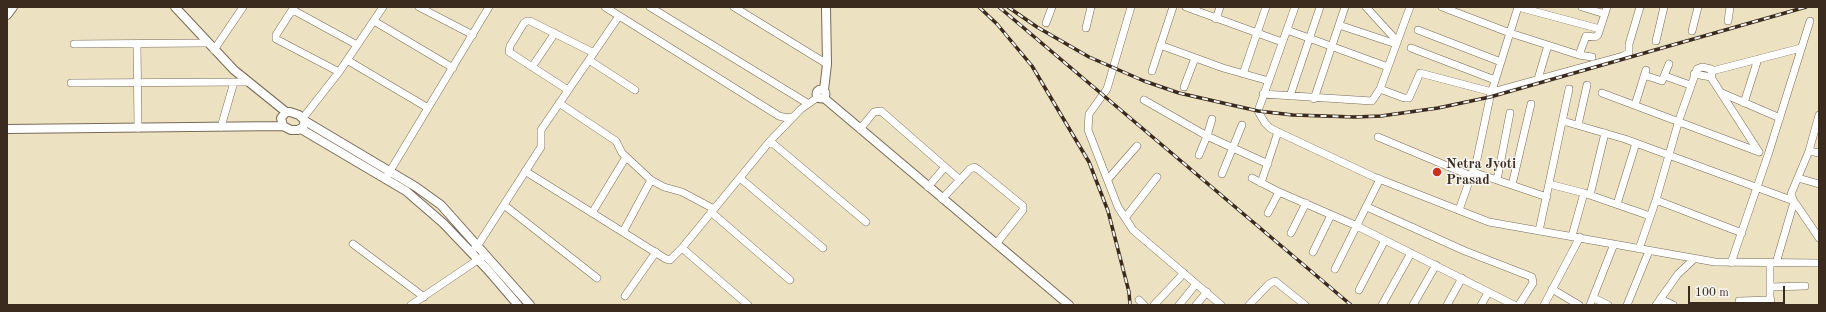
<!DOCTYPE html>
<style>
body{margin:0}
#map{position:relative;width:1826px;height:312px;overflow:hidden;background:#ece1c1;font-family:"Old Standard TT",serif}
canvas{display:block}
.frame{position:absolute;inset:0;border:8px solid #3b2a1e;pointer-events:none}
.scale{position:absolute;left:1688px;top:286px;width:97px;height:18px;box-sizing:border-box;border:2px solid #3b2a1e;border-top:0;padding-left:5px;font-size:12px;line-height:14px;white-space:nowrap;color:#3b2a1e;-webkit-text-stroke:3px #f6f6f2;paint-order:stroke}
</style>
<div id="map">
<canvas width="1826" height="312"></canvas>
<div class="frame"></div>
<div class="scale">100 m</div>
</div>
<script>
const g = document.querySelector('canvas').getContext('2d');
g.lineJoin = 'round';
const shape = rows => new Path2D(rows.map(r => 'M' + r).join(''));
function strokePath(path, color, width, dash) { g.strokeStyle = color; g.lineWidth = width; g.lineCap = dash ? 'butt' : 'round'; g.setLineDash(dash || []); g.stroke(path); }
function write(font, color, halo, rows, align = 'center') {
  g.font = font + ' "Old Standard TT",serif'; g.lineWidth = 3; g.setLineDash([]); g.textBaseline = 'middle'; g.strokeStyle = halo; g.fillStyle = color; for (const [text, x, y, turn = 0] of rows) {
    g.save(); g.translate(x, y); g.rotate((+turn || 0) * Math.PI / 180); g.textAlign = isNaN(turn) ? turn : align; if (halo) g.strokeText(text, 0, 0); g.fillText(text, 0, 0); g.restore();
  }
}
const minor = shape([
 [294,7,276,35,276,39,339,72],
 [419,7,473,35],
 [605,7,779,116,787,118,792,117],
 [650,7,807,103],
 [734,7,827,64],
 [1131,7,1107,89,1089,114,1088,130,1118,207,1133,230,1221,305],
 [1186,7,1282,42],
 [1295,7,1258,111,1265,123,1270,128,1278,132,1374,177,1489,222,1715,262,1819,263],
 [1366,7,1397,41],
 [1442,7,1510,33,1579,55,1592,57],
 [1518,7,1600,29],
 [1582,7,1605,14],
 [293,10,357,45],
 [1216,19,1220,7],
 [374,21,453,68],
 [1728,21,1730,7],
 [1046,23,1052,7],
 [1339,25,1396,44],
 [1086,28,1091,7],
 [1287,30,1388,67],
 [1418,30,1501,62],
 [1692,31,1698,7],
 [1656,41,1664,7],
 [74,44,207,43],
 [137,44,138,128],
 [1160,45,1223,68,1269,81],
 [1411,48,1495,80],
 [214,50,243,7],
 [1579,55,1586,36,1595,37,1598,35,1607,7],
 [347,60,428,108],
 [589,60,635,90],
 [532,67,555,33],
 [1152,71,1173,7],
 [1712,71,1801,48],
 [1243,74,1266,7],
 [1694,74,1711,77],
 [1644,75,1662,81,1669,64],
 [1665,76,1690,85],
 [1538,79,1548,45],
 [71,83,248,82],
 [1184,87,1195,58],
 [1380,89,1404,98,1409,98,1420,73,1492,92,1623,56,1629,53,1629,44,1640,7],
 [568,90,509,52,510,46,524,23,527,21,530,21,594,53],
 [1602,93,1759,152],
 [1722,93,1780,118],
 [1263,94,1372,101,1380,89,1410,7],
 [1290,96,1320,7],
 [1314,99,1345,7],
 [1144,100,1207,136,1268,164],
 [559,103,616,141,622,153,651,180,664,187,682,192,714,209],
 [1744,103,1758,59],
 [1635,105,1646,70],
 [303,118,339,72,383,7],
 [1563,121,1625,139,1791,200,1796,204,1819,238],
 [1578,125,1587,85],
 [221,127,234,82],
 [860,129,874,112,881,111,960,180],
 [1378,137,1471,176],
 [770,141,866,222],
 [1809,151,1819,153],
 [1199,155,1207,136,1212,119],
 [525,171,666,259,670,260,682,248,770,141,801,109,818,97],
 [1473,172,1547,197],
 [1222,174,1242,125],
 [387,176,489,7],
 [740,178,823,248],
 [1109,178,1137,146],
 [1252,178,1279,192,1357,226,1514,305],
 [1798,178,1819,184],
 [1497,180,1510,113],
 [1261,183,1278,132],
 [1549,184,1584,193,1650,216],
 [1512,185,1531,104],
 [928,187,945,167],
 [1590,195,1605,133],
 [942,199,970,169,974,167,979,170,1023,206,1023,210,996,244],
 [1656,200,1742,233],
 [1617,204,1636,143],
 [504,205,597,278],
 [1367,207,1465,251,1532,277,1533,283,1519,305],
 [1459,210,1477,159,1490,97,1518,7],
 [711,212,790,280],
 [592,213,626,157],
 [1268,213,1279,192],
 [1125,218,1157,177],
 [1539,231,1569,89],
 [623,232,651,180],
 [1291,233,1306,203],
 [1572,236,1584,193],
 [353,244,424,297],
 [682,248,748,305],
 [1639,249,1656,200,1679,120,1697,69,1702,67,1711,69,1712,79,1759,152],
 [471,252,478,245,541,147,541,130,619,16],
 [1313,252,1331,215],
 [1731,263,1768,155,1810,21],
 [1770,263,1770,305],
 [1776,263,1794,202,1791,194,1809,151,1819,115],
 [1335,269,1380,179],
 [1771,287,1805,286],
 [1552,289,1579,305],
 [1359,290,1385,240],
 [625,296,656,252],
 [1594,298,1608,305],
 [1660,299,1673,305],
 [1139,300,1144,305],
 [1739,301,1771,300],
 [411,305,482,257],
 [1154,305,1184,273],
 [1179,305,1196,284],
 [1196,305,1207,292],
 [1249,305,1269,284,1275,281,1305,305],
 [1382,305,1411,253],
 [1413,305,1436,265],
 [1447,305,1462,278],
 [1481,305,1488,293],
 [1544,305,1580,237],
 [1590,305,1614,244],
 [1627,305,1649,251],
 [1656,305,1678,274,1694,259]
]);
const tertiary = shape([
 [175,7,234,70,286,112],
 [7,15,13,7],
 '816.5 94a4.5 4.5 0 1 1 9 0a4.5 4.5 0 1 1-9 0Z',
 [824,90,827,64,826,7],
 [824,98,1069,305],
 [305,121,416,187,441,205,530,305],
 [7,129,283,126,291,130,298,130,303,127,305,121,299,115,290,112,286,112,281,118,283,126],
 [301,129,406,191,443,223,487,269,518,305]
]);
strokePath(minor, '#796a57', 8);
strokePath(tertiary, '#796a57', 10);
strokePath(minor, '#fff', 7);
strokePath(tertiary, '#fff', 8);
const rail = shape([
 [979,7,997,24,1032,66,1089,162,1108,211,1129,292,1130,305],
 [999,7,1351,305],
 [1008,7,1037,27,1089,57,1144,81,1179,93,1258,111,1293,115,1355,117,1381,116,1438,108,1490,97,1806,7]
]);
strokePath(rail, '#3b2a1e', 3.5);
strokePath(rail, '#f6f6f2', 2, [6]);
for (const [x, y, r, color] of [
 [1437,172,5,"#c8321e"]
]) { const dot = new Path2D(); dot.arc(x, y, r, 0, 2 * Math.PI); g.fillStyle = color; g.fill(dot); strokePath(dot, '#f6f6f2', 1.5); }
write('bold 14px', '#3b2a1e', '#f6f6f2', [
 ["Netra Jyoti",1446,164],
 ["Prasad",1446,180]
], 'left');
</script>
